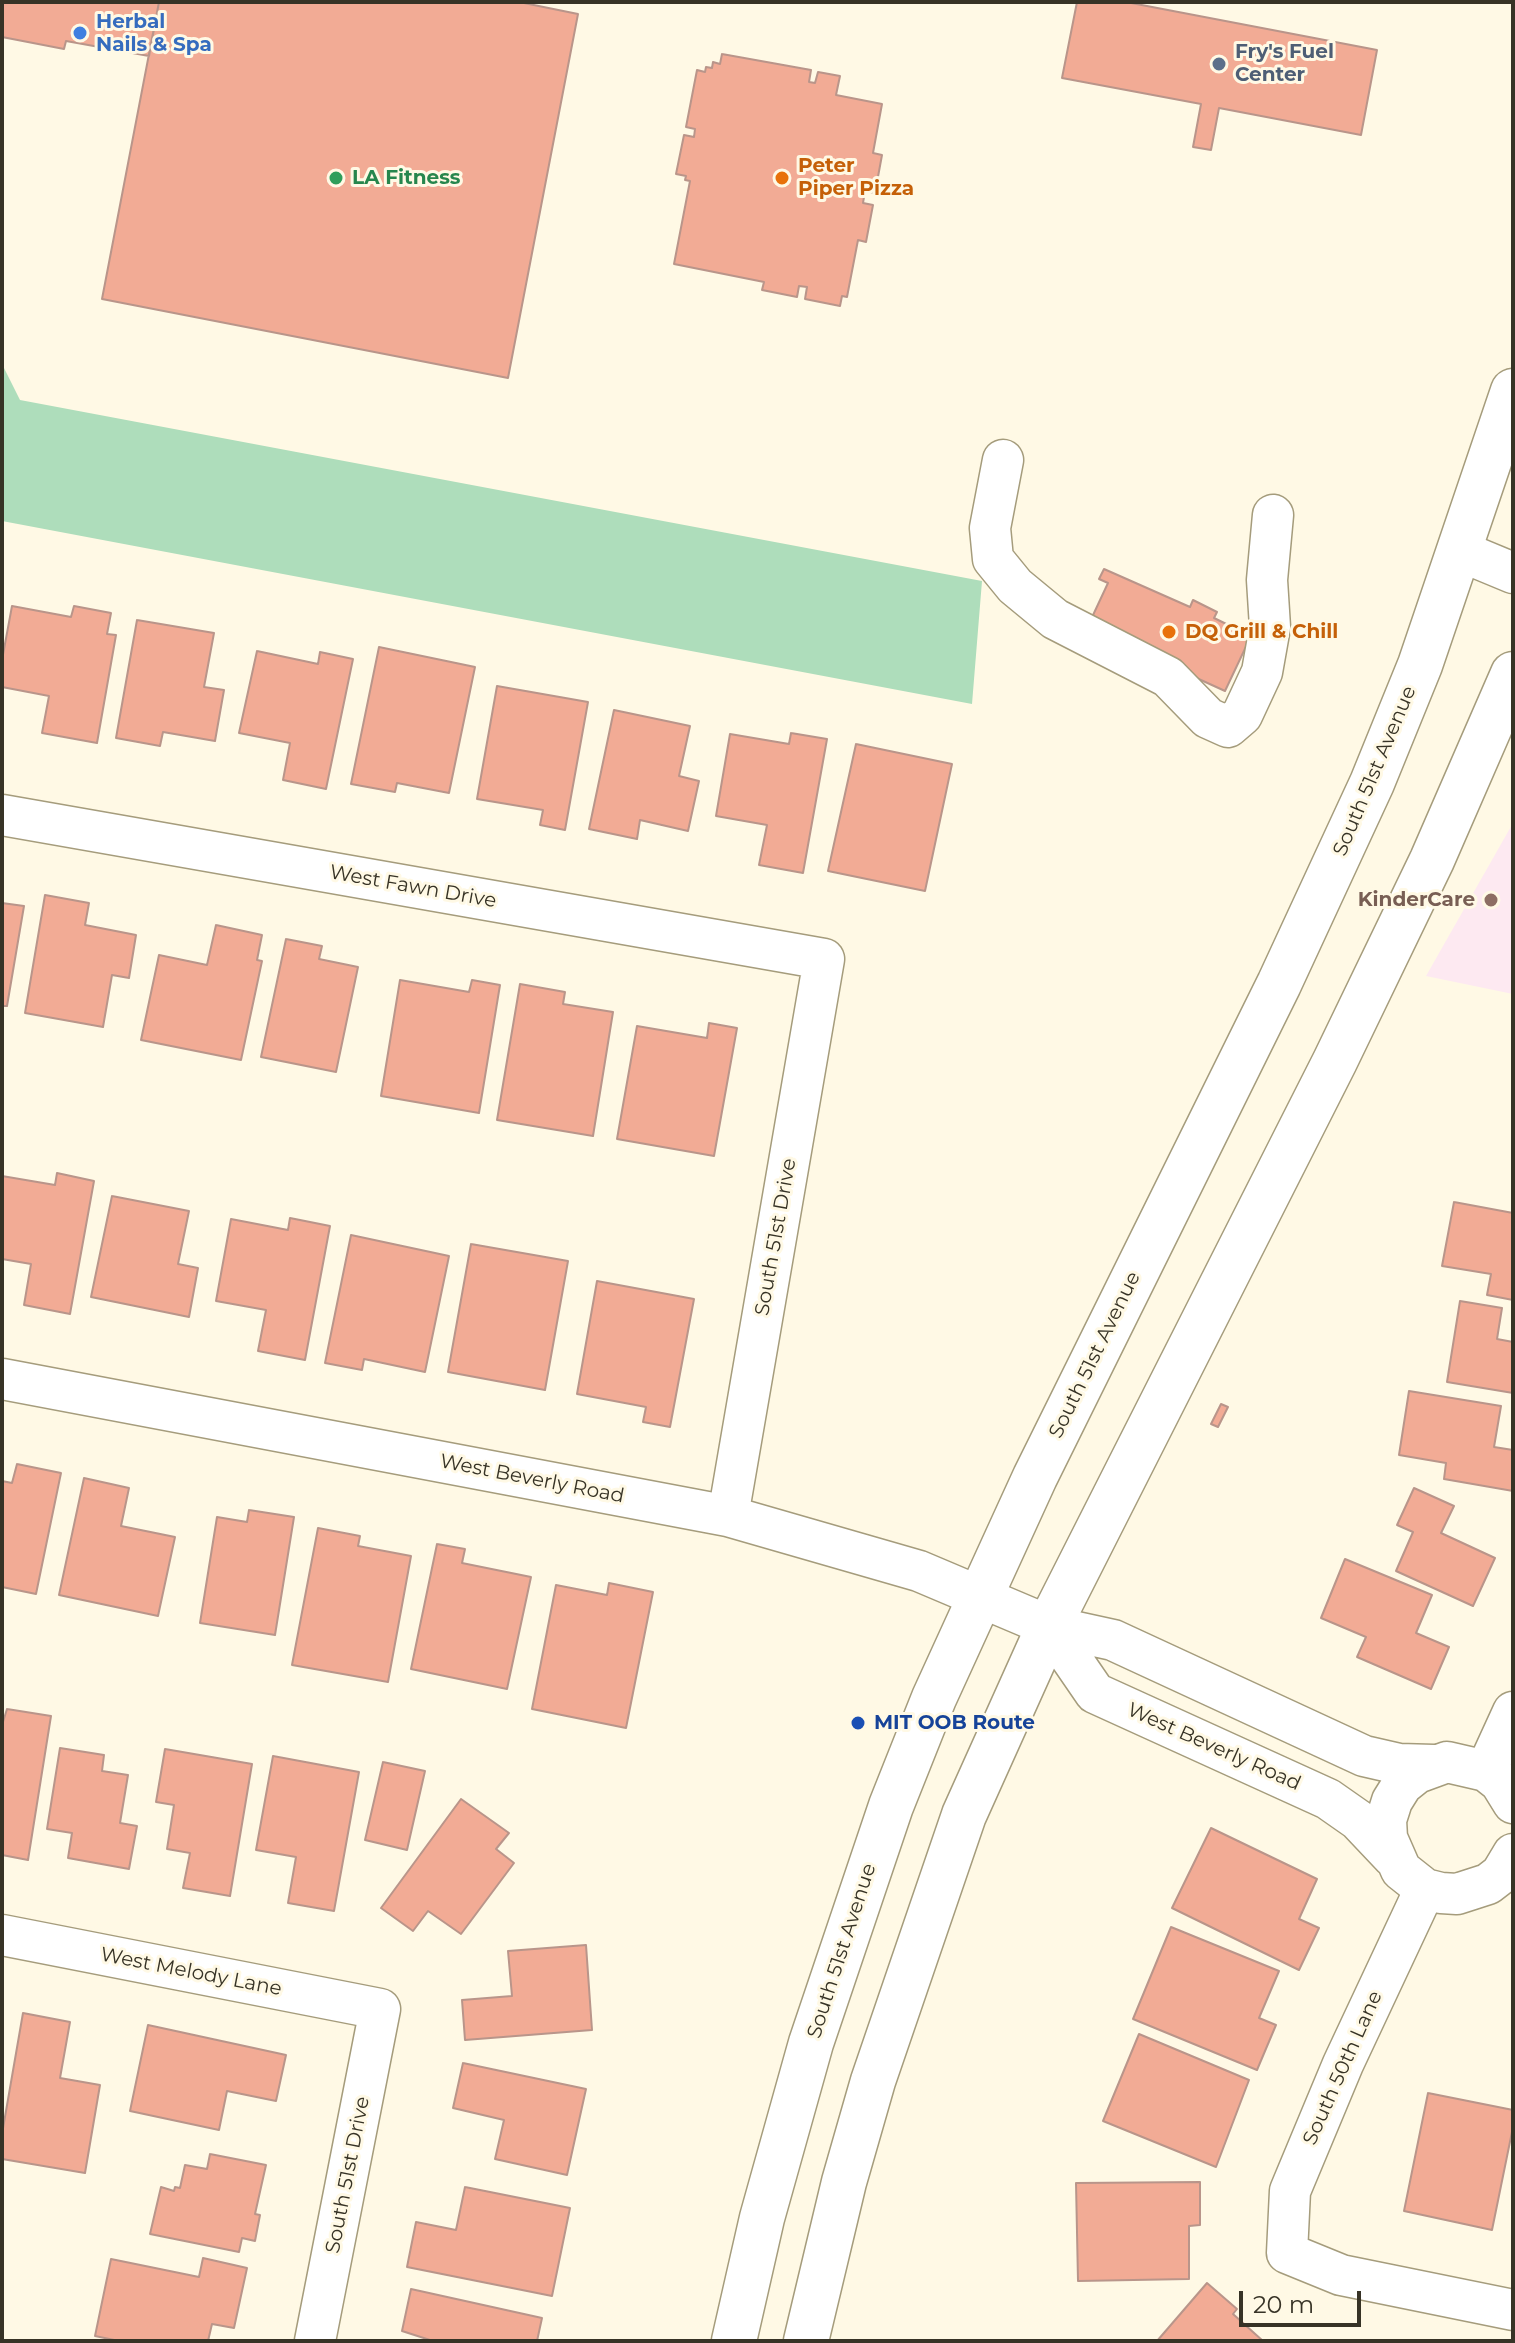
<!DOCTYPE html>
<style>
body{margin:0}
#map{position:relative;width:1515px;height:2343px;overflow:hidden;background:#fff9e5;font-family:Montserrat,sans-serif}
canvas{display:block}
.frame{position:absolute;inset:0;border:4px solid #373326;pointer-events:none}
.scale{position:absolute;left:1239px;top:2291px;width:122px;height:36px;box-sizing:border-box;border:4px solid #373326;border-top:0;padding-left:10px;font-size:24px;line-height:28px;white-space:nowrap;color:#373326;-webkit-text-stroke:6px #fff9e5;paint-order:stroke}
</style>
<div id="map">
<canvas width="1515" height="2343"></canvas>
<div class="frame"></div>
<div class="scale">20 m</div>
</div>
<script>
const g = document.querySelector('canvas').getContext('2d');
g.lineJoin = 'round';
function fill(path, color) { g.fillStyle = color; g.fill(path, 'evenodd'); }
const shape = rows => new Path2D(rows.map(r => 'M' + r).join(''));
function strokePath(path, color, width, dash) { g.strokeStyle = color; g.lineWidth = width; g.lineCap = dash ? 'butt' : 'round'; g.setLineDash(dash || []); g.stroke(path); }
function write(font, color, halo, rows, align = 'center') {
  g.font = font + ' Montserrat,sans-serif'; g.lineWidth = 6; g.setLineDash([]); g.textBaseline = 'middle'; g.strokeStyle = halo; g.fillStyle = color; for (const [text, x, y, turn = 0] of rows) {
    g.save(); g.translate(x, y); g.rotate((+turn || 0) * Math.PI / 180); g.textAlign = isNaN(turn) ? turn : align; if (halo) g.strokeText(text, 0, 0); g.fillText(text, 0, 0); g.restore();
  }
}
fill(shape([
 [1513,823,1513,994,1426,976]
]), '#fde9f1');
fill(shape([
 [2,364,20,400,982,581,972,704,2,521]
]), '#aeddbb');
const building = shape([
 [2,2,159,2,149,56,66,41,64,49,2,37,2,2],
 [159,2,519,2,578,14,508,378,102,299,159,2],
 [1077,2,1126,2,1377,50,1361,135,1219,108,1211,150,1193,147,1201,104,1062,78,1077,2],
 [722,54,811,70,809,82,815,83,818,72,840,76,836,95,882,104,873,153,882,155,875,193,865,191,863,203,873,205,866,242,858,240,847,297,842,296,840,306,805,299,807,287,799,286,797,297,762,290,764,282,674,264,690,181,685,180,686,176,676,174,684,135,694,137,695,129,686,127,697,70,705,72,706,67,712,68,713,62,720,64,722,54],
 [1104,569,1190,607,1193,600,1217,612,1214,618,1251,636,1225,691,1087,628,1108,583,1099,579,1104,569],
 [12,606,71,617,74,606,111,613,107,634,116,635,97,743,42,733,49,696,2,687,2,660,12,606],
 [137,620,214,633,204,687,224,690,215,741,163,732,160,746,116,738,137,620],
 [379,647,475,667,449,793,397,783,395,792,351,784,379,647],
 [257,651,318,664,320,652,353,659,326,789,283,780,290,743,239,733,257,651],
 [497,686,588,702,565,830,540,825,543,810,477,799,497,686],
 [614,710,690,726,679,776,699,781,688,831,640,820,637,839,589,829,614,710],
 [791,733,827,739,803,873,759,865,767,825,716,816,730,734,789,744,791,733],
 [856,744,952,764,925,891,828,871,856,744],
 [45,895,89,903,85,925,136,935,129,978,112,975,103,1027,25,1013,45,895],
 [2,903,24,906,7,1006,2,1006,2,903],
 [216,925,262,935,257,960,262,961,241,1060,141,1040,159,955,207,965,216,925],
 [286,939,322,946,319,959,358,967,336,1072,261,1057,286,939],
 [400,980,469,992,472,980,500,985,479,1113,381,1096,400,980],
 [520,984,565,992,563,1004,613,1012,593,1136,497,1120,520,984],
 [709,1023,737,1028,714,1156,617,1139,637,1026,707,1038,709,1023],
 [57,1173,94,1181,70,1314,24,1305,31,1264,2,1259,2,1176,55,1185,57,1173],
 [112,1196,189,1211,178,1264,198,1268,189,1317,91,1297,112,1196],
 [1454,1202,1513,1213,1513,1300,1487,1295,1491,1274,1442,1266,1454,1202],
 [290,1218,330,1226,305,1360,258,1351,266,1310,216,1301,231,1219,288,1230,290,1218],
 [351,1235,449,1256,425,1372,364,1359,362,1370,325,1363,351,1235],
 [471,1244,568,1261,545,1390,448,1372,471,1244],
 [597,1281,694,1299,670,1427,643,1422,646,1407,577,1394,597,1281],
 [1460,1301,1502,1308,1497,1339,1513,1342,1513,1393,1447,1382,1460,1301],
 [1409,1391,1501,1406,1494,1447,1513,1450,1513,1491,1444,1479,1446,1463,1399,1455,1409,1391],
 [1221,1404,1228,1407,1218,1427,1211,1424,1221,1404],
 [17,1464,61,1473,36,1594,2,1587,2,1481,12,1483,17,1464],
 [84,1478,129,1488,121,1526,175,1537,158,1616,59,1595,84,1478],
 [1414,1488,1454,1506,1441,1533,1495,1558,1473,1606,1396,1571,1413,1532,1397,1525,1414,1488],
 [249,1510,294,1517,275,1635,200,1623,217,1517,247,1522,249,1510],
 [318,1528,360,1536,358,1546,411,1556,388,1682,292,1665,318,1528],
 [437,1544,465,1549,462,1563,531,1577,507,1689,411,1669,437,1544],
 [1345,1559,1432,1595,1416,1633,1449,1647,1431,1689,1357,1657,1366,1637,1321,1618,1345,1559],
 [609,1583,653,1592,626,1728,532,1709,556,1585,607,1595,609,1583],
 [7,1709,51,1716,28,1860,2,1855,2,1725,7,1709],
 [60,1748,104,1755,102,1771,128,1775,120,1823,137,1826,129,1869,68,1858,72,1833,47,1829,60,1748],
 [165,1749,252,1764,230,1896,183,1888,190,1853,167,1849,174,1805,156,1802,165,1749],
 [273,1756,359,1772,334,1911,288,1903,296,1857,256,1850,273,1756],
 [383,1762,425,1771,407,1850,365,1840,383,1762],
 [461,1799,509,1833,496,1849,514,1863,461,1934,428,1911,413,1931,381,1908,461,1799],
 [1211,1828,1317,1879,1299,1919,1319,1928,1299,1970,1172,1908,1211,1828],
 [1171,1927,1279,1971,1259,2018,1276,2025,1257,2070,1133,2019,1171,1927],
 [586,1945,592,2030,465,2040,462,2000,512,1996,508,1951,586,1945],
 [23,2013,70,2022,60,2078,100,2085,85,2173,2,2159,2,2134,23,2013],
 [148,2025,286,2055,276,2101,227,2091,219,2130,130,2111,148,2025],
 [1139,2034,1249,2080,1216,2167,1103,2121,1139,2034],
 [463,2063,586,2089,567,2175,495,2159,504,2120,453,2108,463,2063],
 [1428,2093,1513,2110,1513,2127,1492,2230,1404,2211,1428,2093],
 [210,2154,266,2165,255,2214,260,2215,255,2241,242,2238,239,2252,150,2234,161,2187,174,2191,175,2187,180,2188,185,2165,207,2169,210,2154],
 [1200,2182,1200,2225,1189,2226,1189,2279,1078,2281,1076,2183,1200,2182],
 [465,2187,570,2208,552,2296,407,2267,416,2222,456,2230,465,2187],
 [203,2258,247,2268,234,2328,212,2324,208,2341,119,2341,95,2336,111,2259,199,2277,203,2258],
 [1207,2283,1237,2309,1233,2314,1263,2341,1157,2341,1207,2283],
 [411,2289,542,2318,537,2341,433,2341,402,2331,411,2289]
]);
fill(building, '#f2ab95');
strokePath(building, '#b9958a', 2);
const minor = shape([
 [1003,460,990,528,993,559,1015,586,1055,619,1168,677,1208,718,1228,727,1242,715,1262,672,1270,627,1267,580,1273,515],
 [1460,551,1513,573],
 [2,815,824,959,728,1516],
 [2,1379,728,1516,919,1571,1049,1626,1113,1640,1364,1756,1399,1764,1434,1765],
 [1049,1626,1095,1693,1328,1799,1358,1820,1393,1857],
 [1486,1771,1513,1712],
 [1513,1803,1500,1782,1486,1771,1447,1762,1417,1773,1402,1785,1392,1801,1386,1820,1387,1838,1401,1870,1425,1889,1441,1893,1457,1894,1488,1884,1501,1874,1513,1854],
 [1425,1889,1343,2064,1290,2191,1287,2253,1341,2275,1513,2310],
 [2,1935,380,2009,315,2341]
]);
const major = shape([
 [734,2341,762,2218,811,2043,891,1806,934,1698,1035,1477,1279,984,1372,783,1420,665,1513,391],
 [806,2341,844,2182,873,2081,964,1815,1049,1626,1335,1061,1432,860,1513,674]
]);
strokePath(minor, '#a59c7c', 43);
strokePath(major, '#a59c7c', 47);
strokePath(minor, '#fff', 40);
strokePath(major, '#fff', 44);
for (const [x, y, r, color] of [
 [80,33,8,"#3f7fe0"],
 [1219,64,8,"#5c6f8a"],
 [336,178,8,"#2e9e5b"],
 [782,178,8,"#e8710a"],
 [1169,632,8,"#e8710a"],
 [1491,900,8,"#8d6e63"],
 [858,1723,8,"#1a4fb4"]
]) { const dot = new Path2D(); dot.arc(x, y, r, 0, 2 * Math.PI); g.fillStyle = color; g.fill(dot); strokePath(dot, '#fff9e5', 3); }
write('bold 20px', '#366cbe', '#fff9e5', [
 ["Herbal",96,22],
 ["Nails & Spa",96,45]
], 'left');
write('bold 20px', '#4e5e75', '#fff9e5', [
 ["Fry's Fuel",1235,52],
 ["Center",1235,75]
], 'left');
write('bold 20px', '#c56008', '#fff9e5', [
 ["Peter",798,166],
 ["Piper Pizza",798,189],
 ["DQ Grill & Chill",1185,632]
], 'left');
write('bold 20px', '#27864d', '#fff9e5', [
 ["LA Fitness",352,178]
], 'left');
write('20px', '#373326', '#fff9e5', [
 ["South 51st Avenue",1375,771,-67],
 ["West Fawn Drive",413,887,10],
 ["South 51st Drive",776,1237,-80],
 ["South 51st Avenue",1095,1355,-64],
 ["West Beverly Road",532,1479,11],
 ["West Beverly Road",1214,1747,24],
 ["South 51st Avenue",842,1951,-72],
 ["West Melody Lane",191,1972,11],
 ["South 50th Lane",1343,2068,-66],
 ["South 51st Drive",348,2175,-79]
]);
write('bold 20px', '#785e54', '#fff9e5', [
 ["KinderCare",1475,900]
], 'right');
write('bold 20px', '#164399', '#fff9e5', [
 ["MIT OOB Route",874,1723]
], 'left');
</script>
